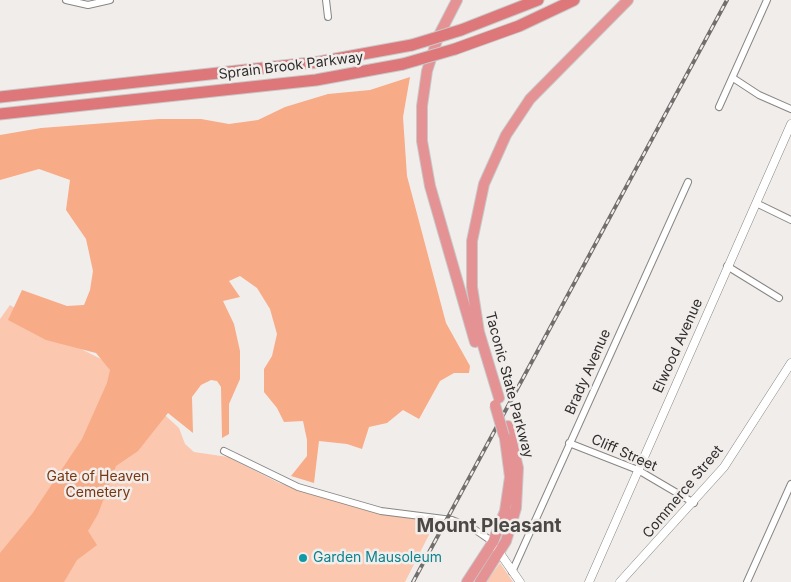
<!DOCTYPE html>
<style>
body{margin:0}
canvas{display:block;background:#f1edeb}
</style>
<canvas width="791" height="582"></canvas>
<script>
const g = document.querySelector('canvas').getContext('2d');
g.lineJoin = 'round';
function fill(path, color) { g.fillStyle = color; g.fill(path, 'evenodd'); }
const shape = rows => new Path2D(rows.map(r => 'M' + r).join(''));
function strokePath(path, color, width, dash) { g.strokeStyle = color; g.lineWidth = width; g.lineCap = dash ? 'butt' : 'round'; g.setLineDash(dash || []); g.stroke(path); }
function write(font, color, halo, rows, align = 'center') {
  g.font = font + ' Inter,sans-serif'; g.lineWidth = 5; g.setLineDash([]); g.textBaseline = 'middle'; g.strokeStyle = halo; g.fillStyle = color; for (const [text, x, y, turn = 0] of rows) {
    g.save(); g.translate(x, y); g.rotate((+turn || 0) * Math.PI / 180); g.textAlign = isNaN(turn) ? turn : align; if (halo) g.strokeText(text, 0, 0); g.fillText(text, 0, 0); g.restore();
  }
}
fill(shape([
 [10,305,77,347,107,362,179,428,185,444,194,452,228,457,279,483,372,512,436,521,405,582,0,582,0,319],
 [500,563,513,582,486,582]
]), '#fbc7af');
fill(shape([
 [410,77,403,117,407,176,446,323,470,366,469,373,454,373,440,381,419,419,403,410,387,423,369,427,362,449,347,444,319,441,314,483,291,476,307,456,307,440,303,421,284,422,277,408,264,392,264,369,272,356,277,334,270,309,257,288,240,276,229,281,240,297,223,301,234,324,240,351,240,379,229,404,229,434,222,438,221,387,217,381,211,380,201,385,192,397,193,433,168,413,138,451,116,466,98,514,88,531,97,545,77,560,64,582,0,582,0,553,32,514,82,439,107,383,110,370,96,353,46,340,8,320,22,290,67,306,84,305,90,290,93,271,86,239,66,210,70,180,39,169,0,180,0,135,41,128,159,119,201,119,229,124,258,120,285,107,328,94,370,90]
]), '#f8ab87');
const minor = shape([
 [66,0,88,5,110,0],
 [326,0,328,17],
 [733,78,759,95,791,109],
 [719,107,767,0],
 [756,203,791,220],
 [727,266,779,298],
 [569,443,638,470,694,503],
 [224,451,298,487,381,511,452,520,474,529,493,542],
 [512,572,688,182],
 [747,582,791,484]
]);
const tertiary = shape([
 [497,549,520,582],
 [589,582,791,124],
 [620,582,724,467,791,363]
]);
const trunk = shape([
 [457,0,438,37,427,71,422,106,422,141,430,186,475,342],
 [499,398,479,332,472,287,472,241,484,184,506,135,530,99,628,0],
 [467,582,493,542,505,511,510,477,505,439],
 [480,582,506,541,516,508,518,468,508,426]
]);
const motorway = shape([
 [461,30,538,0],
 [455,49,519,26,574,0],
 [0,97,319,62,412,45],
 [0,114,316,80,403,64]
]);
strokePath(minor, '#898684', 8);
strokePath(tertiary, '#898684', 9);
strokePath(trunk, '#c9c9c9', 12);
strokePath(motorway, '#c9c9c9', 13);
strokePath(minor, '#fff', 6);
strokePath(tertiary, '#fff', 8);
strokePath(trunk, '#e49294', 10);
strokePath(motorway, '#dd7779', 11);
const rail = shape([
 [413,582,727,0]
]);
strokePath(rail, '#716e6d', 4);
strokePath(rail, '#f1edeb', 2, [5.5]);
const trunkBridge = shape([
 [495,405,504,436]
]);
const motorwayBridge = shape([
 [412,45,461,30],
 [403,64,455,49]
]);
strokePath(trunkBridge, '#c9c9c9', 12, []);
strokePath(motorwayBridge, '#c9c9c9', 13, []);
strokePath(trunkBridge, '#e49294', 10);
strokePath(motorwayBridge, '#dd7779', 11);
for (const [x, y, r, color] of [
 [303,558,5,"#0f9aa8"]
]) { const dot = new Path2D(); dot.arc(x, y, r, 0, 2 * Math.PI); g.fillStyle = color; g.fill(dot); strokePath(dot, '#f1edeb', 2); }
write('14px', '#302e2e', '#f1edeb', [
 ["Sprain Brook Parkway",291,66,-7],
 ["Elwood Avenue",678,346,-66],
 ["Brady Avenue",588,372,-66],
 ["Taconic State Parkway",509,385,75],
 ["Cliff Street",624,453,24],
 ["Commerce Street",683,492,-50]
]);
write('14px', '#7a3610', '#f1edeb', [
 ["Gate of Heaven",98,477],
 ["Cemetery",98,493]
]);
write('14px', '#0d838f', '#f1edeb', [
 ["Garden Mausoleum",313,558]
], 'left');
write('bold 19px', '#4b4846', '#f1edeb', [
 ["Mount Pleasant",489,526]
]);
</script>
